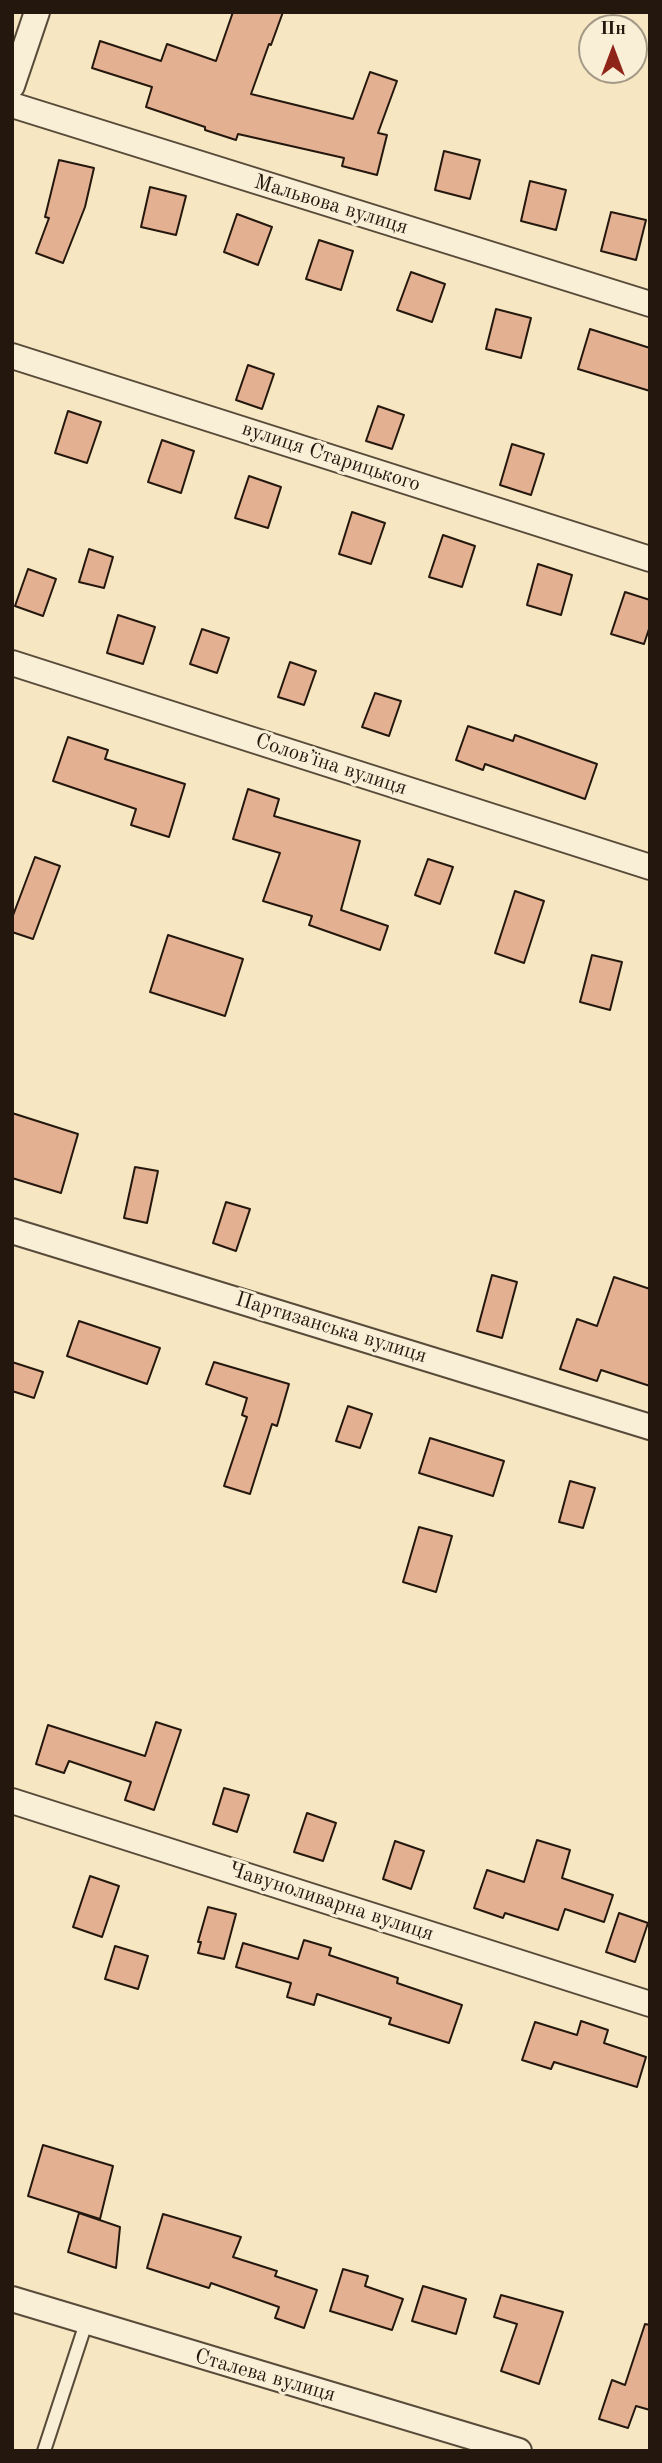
<!DOCTYPE html>
<meta charset="utf-8">
<style>
body{margin:0}
#map{position:relative;width:662px;height:2463px;overflow:hidden;background:#f6e6c1;font-family:"Old Standard TT",serif}
canvas{display:block}
.frame{position:absolute;inset:0;border:14px solid #24170d;pointer-events:none}
.north{position:absolute;left:578px;top:14px;width:70px;height:70px;box-sizing:border-box;background:#f9efd7;border:2px solid #a49986;border-radius:50%;rotate:0deg;font-size:19px;font-weight:700;line-height:28px;text-align:center;color:#24170d}
.north::after{content:'';display:block;margin:auto;width:24px;height:32px;background:#8f2418;clip-path:polygon(50% 0,100% 100%,50% 72%,0 100%)}
</style>
<div id="map">
<canvas width="662" height="2463"></canvas>
<div class="frame"></div>
<div class="north">Пн</div>
</div>
<script>
const g = document.querySelector('canvas').getContext('2d');
g.lineJoin = 'round';
function fill(path, color) { g.fillStyle = color; g.fill(path, 'evenodd'); }
const shape = rows => new Path2D(rows.map(r => 'M' + r).join(''));
function strokePath(path, color, width, dash) { g.strokeStyle = color; g.lineWidth = width; g.lineCap = dash ? 'butt' : 'round'; g.setLineDash(dash || []); g.stroke(path); }
function write(font, color, halo, rows, align = 'center') {
  g.font = font + ' "Old Standard TT",serif'; g.lineWidth = 6; g.setLineDash([]); g.textBaseline = 'middle'; g.strokeStyle = halo; g.fillStyle = color; for (const [text, x, y, turn = 0] of rows) {
    g.save(); g.translate(x, y); g.rotate((+turn || 0) * Math.PI / 180); g.textAlign = isNaN(turn) ? turn : align; if (halo) g.strokeText(text, 0, 0); g.fillText(text, 0, 0); g.restore();
  }
}
const building = shape([
 [233,12,283,12,271,45,269,44,251,94,353,119,370,72,397,81,378,133,387,135,377,175,342,166,344,158,238,134,236,140,205,130,205,127,146,107,152,87,92,68,100,41,161,61,167,44,216,61,233,12],
 [444,151,480,160,470,199,435,190,444,151],
 [59,160,94,168,85,207,63,263,36,253,49,218,45,217,59,160],
 [530,181,566,190,556,230,521,221,530,181],
 [150,187,186,196,176,235,141,227,150,187],
 [611,212,646,220,636,260,601,251,611,212],
 [237,214,272,227,258,265,224,252,237,214],
 [319,240,353,251,341,290,306,279,319,240],
 [411,272,445,284,432,322,397,310,411,272],
 [496,309,531,318,521,358,486,349,496,309],
 [590,329,650,348,650,391,578,369,590,329],
 [248,365,274,374,262,409,236,400,248,365],
 [378,406,404,415,392,449,366,441,378,406],
 [68,411,101,422,87,463,55,453,68,411],
 [162,440,194,451,181,493,148,482,162,440],
 [512,444,544,454,531,495,500,485,512,444],
 [249,476,281,487,268,528,235,518,249,476],
 [352,512,385,523,371,564,339,554,352,512],
 [443,535,475,546,462,587,429,577,443,535],
 [89,549,113,557,104,588,79,582,89,549],
 [538,564,572,575,561,615,527,605,538,564],
 [28,569,56,579,43,616,15,606,28,569],
 [625,592,650,600,650,626,644,644,611,634,625,592],
 [118,615,155,627,143,664,107,653,118,615],
 [202,629,229,638,217,673,190,664,202,629],
 [290,662,316,671,304,705,278,697,290,662],
 [375,693,401,701,389,736,362,727,375,693],
 [468,726,513,741,515,735,597,764,585,799,485,764,483,770,456,760,468,726],
 [68,737,108,750,105,759,185,784,169,837,131,825,136,809,53,781,68,737],
 [248,789,279,799,274,816,360,841,341,910,388,926,380,950,309,925,312,916,263,901,280,853,233,839,248,789],
 [35,857,60,866,33,939,12,932,12,918,35,857],
 [428,859,453,867,440,904,415,895,428,859],
 [515,891,544,901,524,963,495,953,515,891],
 [168,935,243,959,225,1016,150,992,168,935],
 [592,955,622,962,610,1010,580,1002,592,955],
 [12,1113,78,1134,61,1193,12,1178,12,1113],
 [135,1167,158,1171,147,1223,124,1218,135,1167],
 [226,1202,250,1209,236,1251,213,1243,226,1202],
 [492,1275,517,1282,502,1338,477,1331,492,1275],
 [614,1277,650,1289,650,1386,601,1370,597,1381,560,1369,577,1319,597,1326,614,1277],
 [79,1321,160,1348,147,1384,67,1356,79,1321],
 [12,1362,43,1372,34,1398,12,1391,12,1362],
 [214,1362,289,1384,277,1426,272,1424,250,1494,224,1486,247,1417,242,1415,247,1398,206,1384,214,1362],
 [348,1406,372,1414,360,1448,336,1441,348,1406],
 [430,1438,504,1461,493,1496,419,1473,430,1438],
 [570,1481,595,1488,583,1528,559,1522,570,1481],
 [419,1527,452,1536,436,1592,403,1582,419,1527],
 [156,1722,181,1730,154,1810,125,1800,131,1782,69,1761,64,1773,36,1764,48,1725,145,1756,156,1722],
 [224,1788,249,1795,237,1832,213,1824,224,1788],
 [307,1813,336,1823,323,1861,294,1852,307,1813],
 [537,1840,570,1850,562,1878,613,1895,604,1922,565,1909,558,1930,505,1913,503,1918,474,1908,487,1870,524,1882,537,1840],
 [395,1841,424,1851,411,1889,383,1879,395,1841],
 [90,1876,119,1886,102,1937,73,1927,90,1876],
 [208,1907,236,1914,224,1959,198,1953,201,1942,198,1942,208,1907],
 [619,1913,648,1923,635,1962,606,1952,619,1913],
 [304,1940,331,1948,329,1955,398,1978,397,1983,462,2005,449,2043,389,2024,391,2018,317,1994,314,2005,287,1997,291,1983,236,1967,243,1943,298,1959,304,1940],
 [115,1946,148,1956,138,1989,105,1979,115,1946],
 [581,2021,608,2030,604,2043,646,2057,637,2087,554,2062,551,2069,522,2060,535,2022,577,2035,581,2021],
 [43,2145,113,2166,100,2219,28,2196,43,2145],
 [79,2213,120,2227,116,2268,68,2252,79,2213],
 [163,2214,241,2237,233,2257,277,2271,275,2276,317,2290,304,2328,275,2318,279,2307,211,2283,209,2288,147,2268,163,2214],
 [343,2269,368,2276,365,2286,403,2299,392,2330,330,2311,343,2269],
 [423,2286,466,2299,456,2334,412,2321,423,2286],
 [501,2295,563,2312,539,2384,501,2371,517,2324,494,2317,501,2295],
 [645,2324,650,2325,650,2410,636,2406,628,2428,599,2419,612,2380,625,2385,645,2324]
]);
fill(building, '#e3b192');
strokePath(building, '#24170d', 2);
const lane = shape([
 [44,2451,86,2323]
]);
const street = shape([
 [12,86,37,12],
 [12,105,650,304],
 [12,356,650,559],
 [12,663,650,867],
 [12,1231,650,1427],
 [12,1801,650,2004],
 [12,2299,519,2451]
]);
strokePath(lane, '#584b3a', 16);
strokePath(street, '#584b3a', 28);
strokePath(lane, '#f9efd7', 12);
strokePath(street, '#f9efd7', 24);
write('21px', '#24170d', '#f9efd7', [
 ["Мальвова вулиця",331,205,17],
 ["вулиця Старицького",331,457,18],
 ["Соловʼїна вулиця",331,765,18],
 ["Партизанська вулиця",331,1328,17],
 ["Чавуноливарна вулиця",331,1902,18],
 ["Сталева вулиця",265,2376,16]
]);
</script>
